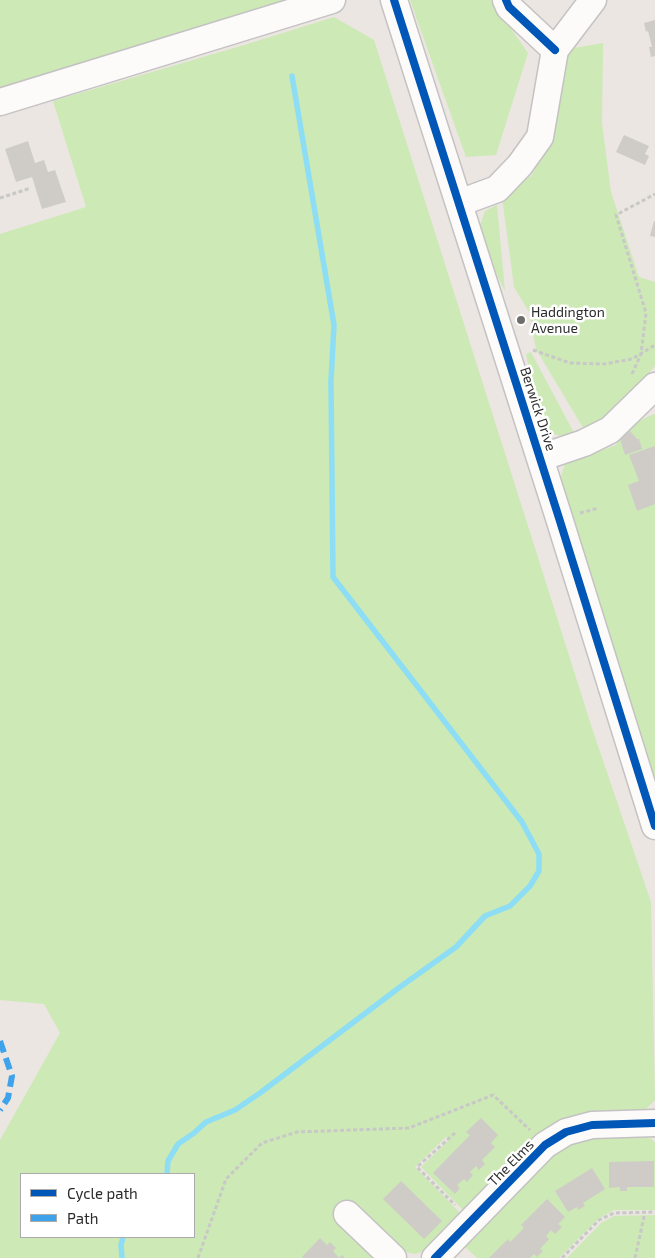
<!DOCTYPE html>
<style>
body{margin:0}
#map{position:relative;width:655px;height:1258px;overflow:hidden;background:#ebe6e1;font-family:"Exo 2",sans-serif}
canvas{display:block}
.legend{position:absolute;left:20px;top:1173px;width:175px;height:65px;box-sizing:border-box;background:#fff;border:1px solid #ababab;margin:0;padding:6px 9px;list-style:none;font-size:15px;color:#2c2c2c}
.legend li{display:flex;align-items:center;gap:10px;height:25px}
.legend b{width:25px;border:1px solid #ababab}
</style>
<div id="map">
<canvas width="655" height="1258"></canvas>
<ul class="legend">
<li><b style="height:6px;background:#0057b8"></b>Cycle path</li>
<li><b style="height:6px;background:#3ea3eb"></b>Path</li>
</ul>
</div>
<script>
const g = document.querySelector('canvas').getContext('2d');
g.lineJoin = 'round';
function fill(path, color) { g.fillStyle = color; g.fill(path, 'evenodd'); }
const shape = rows => new Path2D(rows.map(r => 'M' + r).join(''));
function strokePath(path, color, width, dash) { g.strokeStyle = color; g.lineWidth = width; g.lineCap = dash ? 'butt' : 'round'; g.setLineDash(dash || []); g.stroke(path); }
function write(font, color, halo, rows, align = 'center') {
  g.font = font + ' "Exo 2",sans-serif'; g.lineWidth = 5; g.setLineDash([]); g.textBaseline = 'middle'; g.strokeStyle = halo; g.fillStyle = color; for (const [text, x, y, turn = 0] of rows) {
    g.save(); g.translate(x, y); g.rotate((+turn || 0) * Math.PI / 180); g.textAlign = isNaN(turn) ? turn : align; if (halo) g.strokeText(text, 0, 0); g.fillText(text, 0, 0); g.restore();
  }
}
fill(shape([
 [0,0,311,0,0,93],
 [410,0,491,0,528,53,496,155,466,157],
 [334,17,374,40,592,728,651,902,655,1100,645,1110,584,1112,554,1124,527,1144,463,1210,421,1167,449,1140,446,1137,415,1167,460,1213,424,1251,415,1254,406,1252,353,1201,335,1221,374,1258,0,1258,0,1140,60,1033,44,1004,0,1000,0,234,86,207,53,101,244,45],
 [21,1174,194,1174,194,1237,21,1237],
 [603,43,602,123,611,192,639,277,655,282,655,366,604,424,585,431,536,349,529,312,514,287,502,197,532,175,551,139,562,50],
 [497,205,505,291,489,260,480,226,485,211],
 [531,352,575,435,566,438,551,433,539,419,526,354],
 [654,414,655,415,655,792,559,482,565,464,616,445,628,426],
 [643,1136,652,1139,655,1143,655,1210,614,1210,598,1219,559,1258,477,1258,465,1247,552,1157,570,1146,590,1139],
 [655,1215,655,1258,567,1258,601,1223,614,1216]
]), '#cde9b6');
strokePath(shape([
 [167,1174,168,1161,178,1144,194,1133,206,1122,235,1110,260,1093,400,987,456,947,485,916,510,906,530,886,539,871,539,854,522,822,333,577,331,381,334,325,292,76],
 [122,1258,121,1245,123,1237]
]), '#8ddef4', 5.5);
fill(shape([
 [655,20,655,56,651,57,649,47,652,47,648,31,646,32,644,23],
 [624,135,649,146,645,154,649,156,645,165,616,152],
 [28,141,35,163,44,160,48,172,55,170,66,202,42,209,32,177,16,182,5,149],
 [654,221,655,221,655,237,650,236],
 [630,431,637,439,639,439,642,449,625,455,620,439],
 [655,446,655,504,637,511,628,485,639,481,629,455],
 [481,1118,498,1135,491,1143,495,1147,482,1160,485,1164,479,1170,476,1166,470,1172,473,1175,467,1182,464,1179,457,1185,460,1188,455,1194,433,1173,470,1135,466,1132],
 [654,1161,654,1187,627,1187,627,1191,620,1191,620,1187,609,1188,609,1162],
 [592,1168,605,1189,583,1203,585,1206,578,1210,577,1207,568,1212,555,1191],
 [401,1181,442,1221,424,1239,383,1199],
 [547,1199,565,1217,558,1224,562,1227,555,1234,551,1230,546,1236,549,1239,540,1249,543,1251,537,1257,534,1254,530,1258,489,1258,508,1239,510,1242,524,1228,521,1225],
 [320,1238,327,1245,330,1242,336,1248,333,1251,339,1258,342,1255,345,1258,303,1258,302,1257]
]), '#cfccc8');
const minor = shape([
 [394,0,559,518,655,826],
 [506,0,509,7,555,50],
 [0,102,332,0],
 [459,203,497,189,520,165,540,137,555,50,593,0],
 [540,458,584,443,610,430,655,386],
 [347,1214,393,1258],
 [435,1258,545,1145,566,1132,592,1125,655,1123]
]);
strokePath(minor, '#c4c2c3', 29);
strokePath(shape([
 [0,198,31,188],
 [533,350,570,363,604,364,632,359,655,345],
 [632,374,641,354,646,313,616,215,655,194],
 [580,513,599,508],
 [455,1133,417,1167,455,1205],
 [198,1258,226,1179,262,1143,297,1132,409,1128,493,1095,530,1130],
 [562,1258,599,1220,614,1213,655,1212],
 [635,1258,645,1212]
]), '#c8c8c7', 3, [4, 2.5]);
strokePath(minor, '#fcfbfa', 26);
strokePath(shape([
 [0,1041,12,1076,8,1098,0,1110]
]), '#3ea3eb', 6, [12, 6]);
strokePath(shape([
 [394,0,559,518,655,826],
 [506,0,509,7,555,50],
 [435,1258,545,1145,566,1132,592,1125,655,1123]
]), '#0057b8', 8);
for (const [x, y, r, color] of [
 [521,320,5,"#6f6d6b"]
]) { const dot = new Path2D(); dot.arc(x, y, r, 0, 2 * Math.PI); g.fillStyle = color; g.fill(dot); strokePath(dot, '#fff', 2); }
write('14px', '#2c2c2c', '#fff', [
 ["Haddington",531,312],
 ["Avenue",531,328]
], 'left');
write('14px', '#2c2c2c', '#fff', [
 ["Berwick Drive",538,409,72],
 ["The Elms",511,1163,-46]
]);
</script>
